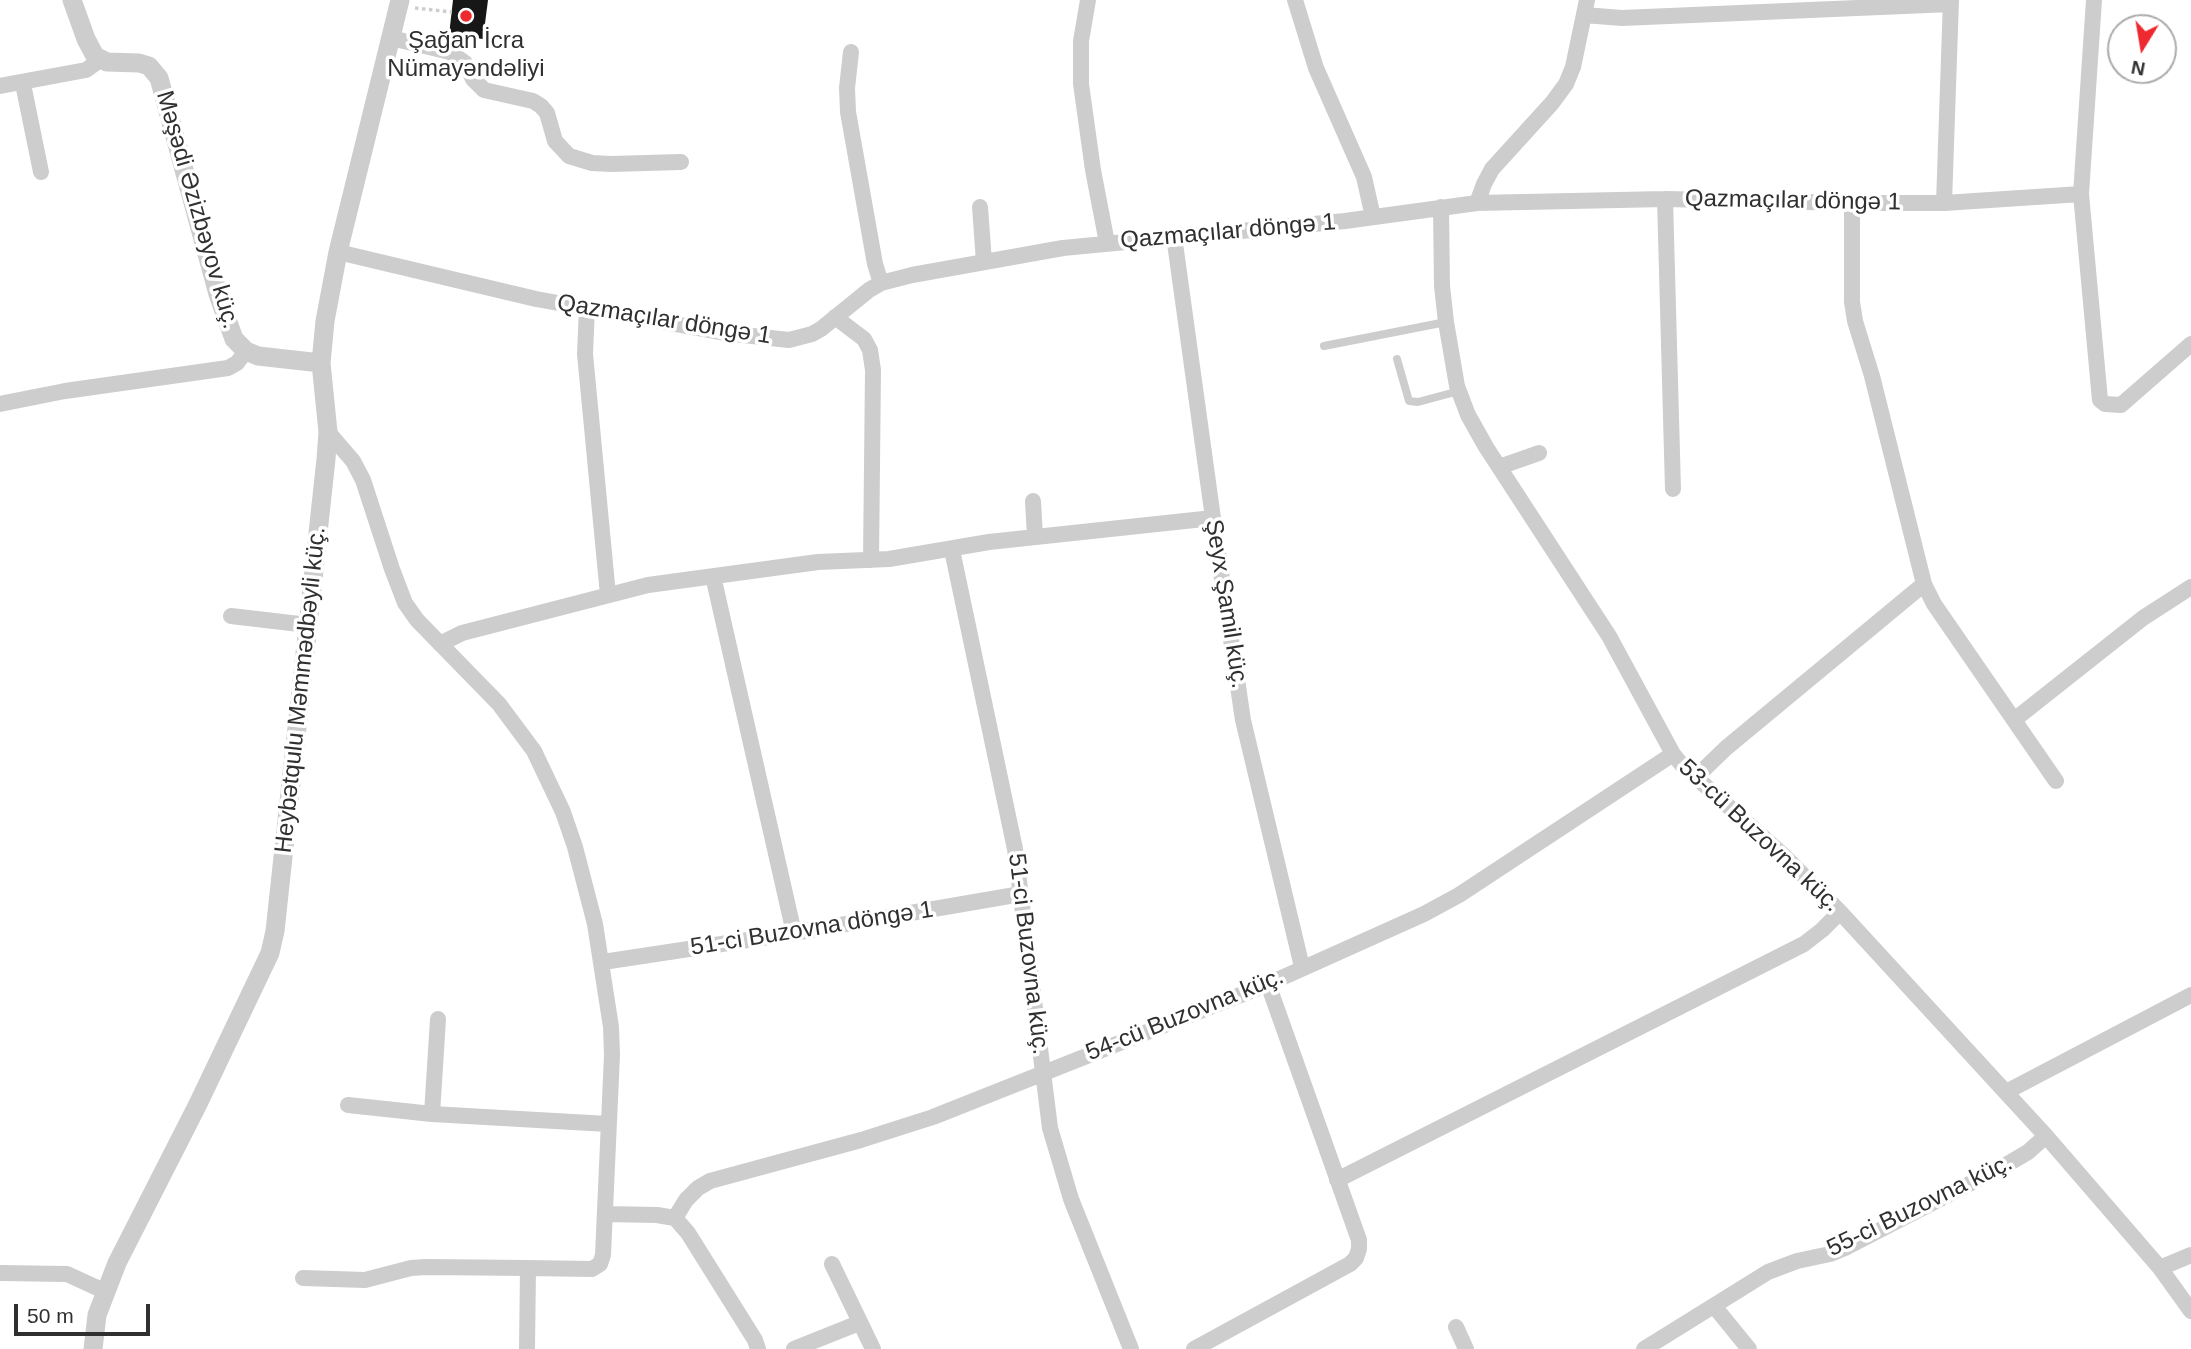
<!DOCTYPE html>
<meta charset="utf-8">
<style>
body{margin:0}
#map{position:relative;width:2191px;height:1349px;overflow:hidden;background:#fff;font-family:Helvetica,sans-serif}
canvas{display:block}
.north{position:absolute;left:2107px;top:14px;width:70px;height:70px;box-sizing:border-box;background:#fff;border:2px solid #acacac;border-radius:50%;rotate:191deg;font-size:19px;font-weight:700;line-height:28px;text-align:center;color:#303030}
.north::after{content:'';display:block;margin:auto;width:24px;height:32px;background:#ee2a30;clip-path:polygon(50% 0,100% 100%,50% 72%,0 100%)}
.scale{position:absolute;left:14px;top:1304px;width:136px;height:32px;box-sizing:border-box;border:4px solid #303030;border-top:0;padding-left:9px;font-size:21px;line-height:24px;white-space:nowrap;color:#303030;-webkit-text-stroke:5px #fff;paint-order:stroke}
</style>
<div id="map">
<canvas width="2191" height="1349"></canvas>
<div class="north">N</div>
<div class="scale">50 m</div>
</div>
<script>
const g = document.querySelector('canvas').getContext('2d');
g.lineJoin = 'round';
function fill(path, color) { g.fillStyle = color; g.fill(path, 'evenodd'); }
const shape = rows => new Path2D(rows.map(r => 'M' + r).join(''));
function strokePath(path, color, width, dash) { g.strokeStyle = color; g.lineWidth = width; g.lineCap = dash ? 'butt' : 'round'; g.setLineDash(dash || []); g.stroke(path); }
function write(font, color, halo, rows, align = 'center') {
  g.font = font + ' Helvetica,sans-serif'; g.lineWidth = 7; g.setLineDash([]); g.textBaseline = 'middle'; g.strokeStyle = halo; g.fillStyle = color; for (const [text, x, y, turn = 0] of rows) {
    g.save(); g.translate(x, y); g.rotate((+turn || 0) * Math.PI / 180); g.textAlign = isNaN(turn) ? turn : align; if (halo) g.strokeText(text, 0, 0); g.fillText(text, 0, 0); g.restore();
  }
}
fill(shape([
 [453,0,488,0,483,39,449,35]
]), '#171717');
strokePath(shape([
 [415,8,452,12]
]), '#cdcdcd', 3.5, [3.5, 3.5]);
strokePath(shape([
 [1324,346,1446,322],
 [1397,359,1409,401,1418,402,1459,391]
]), '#cdcdcd', 8);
strokePath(shape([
 [1088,0,1081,41,1081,84,1093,170,1107,243],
 [1295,0,1316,68,1364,177,1373,217],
 [2094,0,2081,194,2100,400,2105,404,2121,405,2191,344],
 [1584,15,1622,18,1951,4],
 [391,38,450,52,465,63,473,79,484,90,533,101,541,106,547,113,555,141,569,156,592,163,611,164,681,162],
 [851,52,847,88,848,112,875,264,881,283],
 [23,84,41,172],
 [0,86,86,70,100,60],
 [1665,199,1673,489],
 [1477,203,1484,184,1492,169,1552,103,1566,84,1573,67,1587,0],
 [1852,203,1852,302,1855,321,1872,376,1924,584,1934,604,2056,781],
 [1944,203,2081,194],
 [980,207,984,262],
 [1441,207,1442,286,1446,322,1457,386,1468,415,1486,447,1609,636,1673,754,1682,765,1783,855,1840,912,2046,1136,2160,1268,2191,1311],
 [1174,236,1213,518,1243,720,1302,967],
 [338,252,536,299,725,333,789,340,812,334,821,329,869,290,881,283,912,275,1063,248,1345,221,1477,203,1665,199,1852,203,1944,203,1951,0],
 [587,308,585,354,608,595],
 [835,317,864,339,870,350,873,370,871,560],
 [0,404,65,391,228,368,237,363,246,351],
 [328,432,353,461,363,480,392,569,405,603,417,620,499,704,534,751,563,812,575,847,595,924,611,1027,612,1055,603,1255,600,1264,592,1269,528,1268,527,1349],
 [1499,467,1539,453],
 [1033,501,1035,537],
 [952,550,1015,849,1050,1128,1071,1199,1131,1349],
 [713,576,794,933],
 [231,616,308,625],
 [440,644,462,633,648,585,818,562,889,559,989,542,1213,518],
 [2014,720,2143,618,2191,587],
 [1696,777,1726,748,1924,584],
 [603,962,794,933,1021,894],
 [2006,1092,2191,995],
 [348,1105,432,1114,608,1124],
 [432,1114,438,1019],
 [1337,1180,1804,944,1822,930,1840,912],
 [605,1214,657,1215,675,1218,688,1233,755,1340,758,1349],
 [675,1218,686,1200,698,1188,710,1181,861,1140,933,1117,1268,984,1424,914,1459,895,1673,754],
 [832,1264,873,1349],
 [2160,1268,2191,1255],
 [0,1273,67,1274,104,1291],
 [303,1278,365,1280,411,1268,426,1267,528,1268],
 [1714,1306,1749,1349],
 [1456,1327,1466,1349],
 [794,1349,859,1323],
 [1194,1349,1350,1264,1356,1258,1359,1249,1359,1240,1268,984],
 [1644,1349,1768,1272,1797,1261,1830,1254,1847,1247,2006,1165,2028,1152,2046,1136]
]), '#cdcdcd', 16);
strokePath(shape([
 [72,0,86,39,95,56,107,62,139,63,149,66,159,78,218,294,234,339,246,351,258,356,321,363],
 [93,1349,97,1315,117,1263,198,1104,270,953,275,931,326,459,328,432,321,363,325,321,338,252,400,0]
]), '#cdcdcd', 19);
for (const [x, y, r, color] of [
 [466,16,7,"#ee2a30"]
]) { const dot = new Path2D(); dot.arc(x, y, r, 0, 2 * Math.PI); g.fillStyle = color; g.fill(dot); strokePath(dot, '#fff', 2.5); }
write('24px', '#303030', '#fff', [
 ["Şağan İcra",466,41],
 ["Nümayəndəliyi",466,69]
]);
write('24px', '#303030', '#fff', [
 ["Qazmaçılar döngə 1",1793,201,1],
 ["Məşədi Əzizbəyov küç.",197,210,74],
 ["Qazmaçılar döngə 1",1228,232,-5],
 ["Qazmaçılar döngə 1",664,320,9],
 ["Şeyx Şamil küç.",1226,604,81],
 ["Heybətqulu Məmmədbəyli küç.",301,690,-84],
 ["53-cü Buzovna küç.",1759,836,43],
 ["51-ci Buzovna döngə 1",812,929,-9],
 ["51-ci Buzovna küç.",1028,954,83],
 ["54-cü Buzovna küç.",1185,1015,-22],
 ["55-ci Buzovna küç.",1920,1206,-26]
]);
</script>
